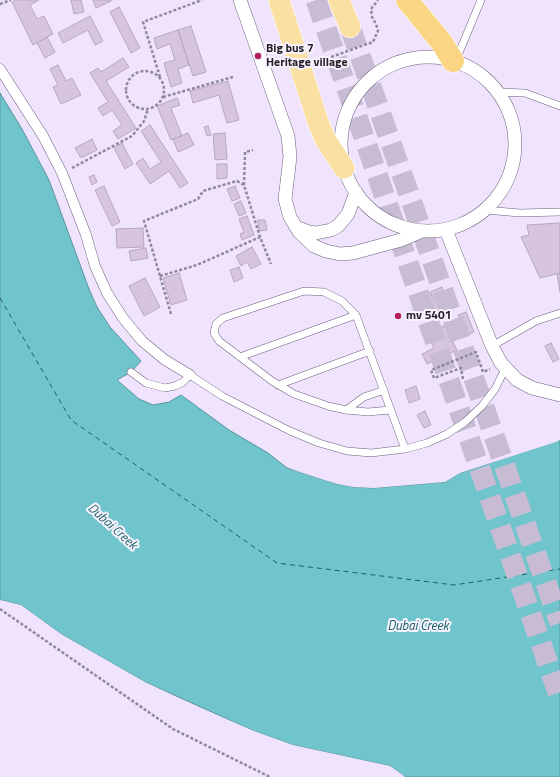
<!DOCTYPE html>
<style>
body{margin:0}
canvas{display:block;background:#efe3fe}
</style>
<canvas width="560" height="777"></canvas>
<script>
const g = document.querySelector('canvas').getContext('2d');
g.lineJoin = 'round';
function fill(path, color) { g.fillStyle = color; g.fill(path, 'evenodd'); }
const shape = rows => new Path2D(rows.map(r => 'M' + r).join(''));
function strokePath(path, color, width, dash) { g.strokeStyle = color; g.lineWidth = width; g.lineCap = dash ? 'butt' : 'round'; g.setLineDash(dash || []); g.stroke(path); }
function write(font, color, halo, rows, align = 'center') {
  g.font = font + ' "Titillium Web",sans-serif'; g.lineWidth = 4; g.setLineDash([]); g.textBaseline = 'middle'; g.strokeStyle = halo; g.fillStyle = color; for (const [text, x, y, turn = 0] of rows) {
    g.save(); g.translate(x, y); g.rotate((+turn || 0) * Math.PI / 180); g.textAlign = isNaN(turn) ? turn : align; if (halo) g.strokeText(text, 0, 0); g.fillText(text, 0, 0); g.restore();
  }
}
const water = shape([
 [0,93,22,129,49,180,89,289,97,307,110,327,141,361,131,372,117,380,139,399,153,405,169,402,181,395,229,430,268,453,287,468,337,484,353,487,374,488,445,482,460,473,560,440,560,777,406,777,390,766,293,745,254,731,145,682,61,634,21,605,0,600,0,93]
]);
fill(water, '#70c5cc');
strokePath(water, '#5a949c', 1);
fill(shape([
 [560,438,560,440,556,442,460,473,445,482,374,488,353,487,337,484,287,468,353,485,374,486,444,480,459,471],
 [0,600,21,605,61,634,145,682,189,703,254,731,293,745,390,766,406,777,389,768,293,747,253,733,188,705,144,684,60,636,20,607,0,602]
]), '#efe3fe');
strokePath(shape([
 [0,298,71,420,277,563,454,585,560,569]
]), '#1a6166', 1, [5, 4]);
const building = shape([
 [15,0,39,0,30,5,37,19,44,16,53,34,33,45,12,2,15,0],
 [71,0,81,0,84,12,74,14,71,0],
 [93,0,111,0,111,1,96,8,93,0],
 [119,7,140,48,131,53,110,12,119,7],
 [90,16,103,41,95,45,88,30,63,43,58,33,90,16],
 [191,26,206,72,193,76,178,30,191,26],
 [178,30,189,65,178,69,182,83,171,87,164,63,175,60,170,44,157,49,154,38,178,30],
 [47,37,55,52,45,58,37,43,47,37],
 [123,58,129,67,106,81,136,128,118,139,113,131,122,125,112,110,103,116,98,108,108,102,90,73,98,68,101,72,123,58],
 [58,65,66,81,72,78,81,95,61,104,53,87,58,85,50,69,58,65],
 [228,81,239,120,227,123,219,95,193,103,190,91,228,81],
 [177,98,180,105,171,108,182,136,171,140,157,106,177,98],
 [150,125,188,183,180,188,169,171,150,184,136,163,143,158,150,169,161,162,141,131,150,125],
 [208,126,211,135,207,136,204,127,208,126],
 [188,133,194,145,178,152,173,139,188,133],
 [225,133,227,159,215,160,213,134,225,133],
 [92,139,97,150,81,158,75,148,92,139],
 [122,143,133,164,125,169,114,148,122,143],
 [217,164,227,164,227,178,217,179,217,164],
 [94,175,97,182,92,185,89,177,94,175],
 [104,186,120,222,112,226,95,190,104,186],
 [235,186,240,198,232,201,227,189,235,186],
 [241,201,246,213,239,216,234,204,241,201],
 [247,216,254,235,242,240,240,234,244,232,239,219,247,216],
 [258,220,265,220,267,230,259,231,258,220],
 [560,223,560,273,540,278,521,237,529,235,527,225,560,223],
 [143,228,144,247,117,248,116,229,143,228],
 [252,247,261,264,251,269,247,262,241,266,236,256,252,247],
 [146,248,148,258,131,261,129,251,146,248],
 [239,267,243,278,234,282,230,270,239,267],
 [179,273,187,300,171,305,163,278,179,273],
 [560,273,560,292,557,274,560,273],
 [145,278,160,307,144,316,129,286,145,278],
 [442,287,451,309,434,316,429,304,434,302,430,292,442,287],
 [466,312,474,332,467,335,458,315,466,312],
 [458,319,464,331,451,338,457,350,427,364,422,354,434,348,427,334,458,319],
 [551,343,559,359,553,362,545,346,551,343],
 [416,386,420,399,409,403,405,390,416,386],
 [425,411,431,425,424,428,417,415,425,411]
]);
fill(building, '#d7c5dd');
strokePath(building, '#b9a7bf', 1);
strokePath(shape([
 [316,0,560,698],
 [350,27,560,623]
]), '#c7bcd4', 21, [21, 10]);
const service = shape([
 [456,60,481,0],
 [497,92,525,93,560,106],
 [485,210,520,213,560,212],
 [492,346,536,321,560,313],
 [240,357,356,315],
 [131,372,146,383,165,388,175,386,183,382,190,375,222,396,290,431,319,443,347,451,371,453,405,449,427,443,447,434,465,422,482,406,495,389,505,369],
 [278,385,370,351],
 [346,410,364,397,384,390],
 [390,410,368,412,346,410,328,406,294,394,272,381,219,341,214,333,216,324,223,318,304,291,324,292,342,301,356,315,405,449]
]);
const pedestrian = shape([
 [0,69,43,136,62,173,86,235,95,266,107,293,123,318,142,341,165,360,190,375]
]);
const minor = shape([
 [240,0,288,136,290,157,285,199,290,217,299,232,314,246,326,251,340,254,353,253,401,240,422,231],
 '341 144a87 87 0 1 1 174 0a87 87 0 1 1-174 0Z',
 [296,227,309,232,316,233,331,230,338,226,348,214,356,192],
 [446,230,492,346,501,363,517,380,532,388,560,395]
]);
const primary = shape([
 [279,0,318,122,325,139,344,168],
 [339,0,350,27]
]);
const trunk = shape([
 [407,0,442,43,453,61]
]);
strokePath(service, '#6b6078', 8);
strokePath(pedestrian, '#6b6078', 11);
strokePath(minor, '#6b6078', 14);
strokePath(primary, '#fff', 22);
strokePath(trunk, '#fff', 23);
strokePath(shape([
 [0,4,11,0],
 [317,62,373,42,378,31,376,24,372,17,371,9,378,0],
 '126 90a19 19 0 1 1 38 0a19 19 0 1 1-38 0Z',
 [160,77,143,22,202,0],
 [163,97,233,77],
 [72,168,132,136,144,121,148,109],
 [244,185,245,152,253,150],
 [160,276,197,265,260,237],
 [171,314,144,221,198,199,203,191,237,181,244,185,260,237,271,264],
 [463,379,461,368,434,378,431,370,476,352,483,372,490,369],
 [0,609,173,729,270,777]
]), '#91889b', 2.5, [3, 2]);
strokePath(service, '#fff', 7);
strokePath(pedestrian, '#fff', 10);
strokePath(minor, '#fff', 13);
strokePath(primary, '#fbe0a3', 21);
strokePath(trunk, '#fad684', 22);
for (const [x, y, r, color] of [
 [258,56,4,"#af225e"],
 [398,316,4,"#af225e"]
]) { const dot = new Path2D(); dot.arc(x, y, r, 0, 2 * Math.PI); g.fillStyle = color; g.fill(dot); strokePath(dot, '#f9f3ff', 1.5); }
write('bold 12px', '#26212b', '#f9f3ff', [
 ["Big bus 7",266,49],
 ["Heritage village",266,63],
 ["mv 5401",406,316]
], 'left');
write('italic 13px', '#1a6166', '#f9f3ff', [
 ["Dubai Creek",112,527,42],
 ["Dubai Creek",418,627]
]);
</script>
